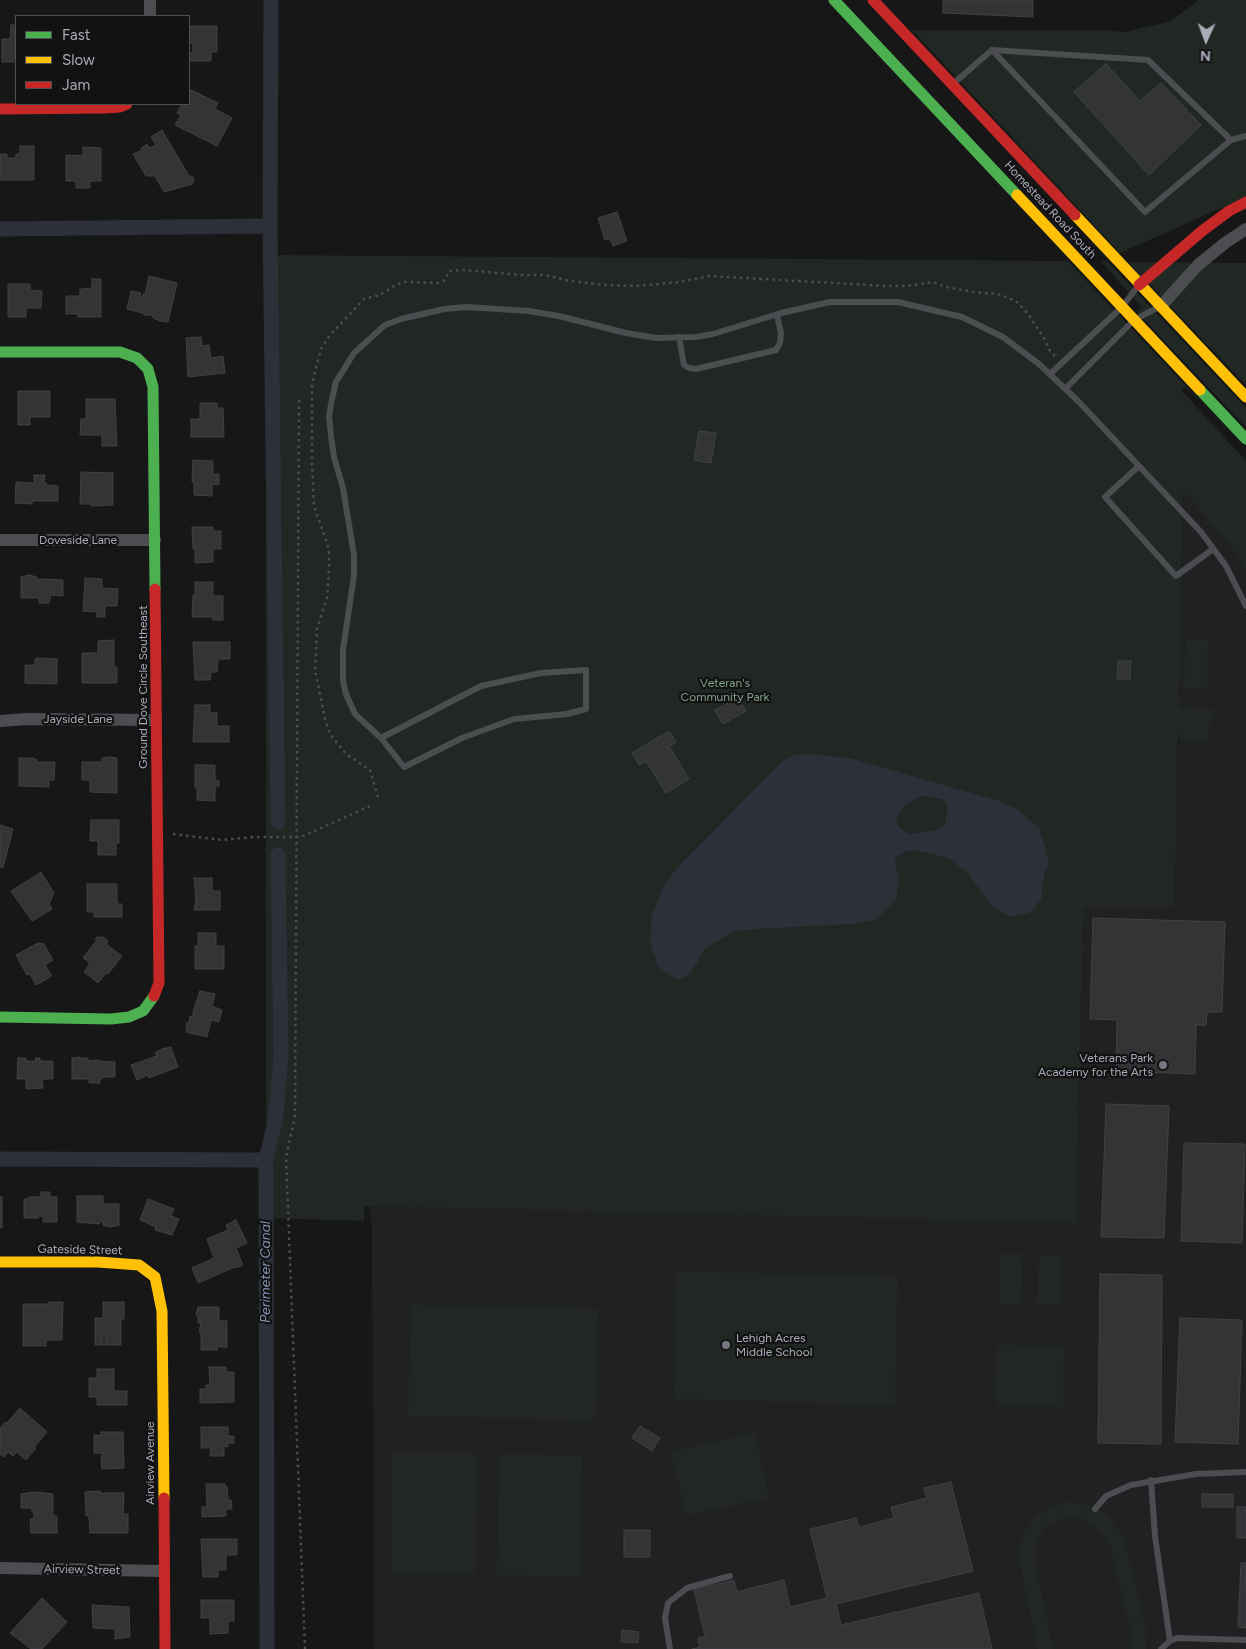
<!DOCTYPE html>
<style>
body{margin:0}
#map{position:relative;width:1246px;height:1649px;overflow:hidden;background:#171718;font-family:Figtree,sans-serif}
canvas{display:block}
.legend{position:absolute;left:15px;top:15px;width:175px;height:90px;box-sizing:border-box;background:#121213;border:1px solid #4e4f55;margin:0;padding:6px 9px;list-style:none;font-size:15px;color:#a9abb8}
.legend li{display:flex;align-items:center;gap:10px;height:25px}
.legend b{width:25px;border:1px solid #4e4f55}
.north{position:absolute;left:1181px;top:15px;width:50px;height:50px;-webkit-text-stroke:4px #121213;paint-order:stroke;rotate:182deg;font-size:14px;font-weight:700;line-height:20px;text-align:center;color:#a9abb8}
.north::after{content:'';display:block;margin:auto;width:18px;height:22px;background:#a9abb8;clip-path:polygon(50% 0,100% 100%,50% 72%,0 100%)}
</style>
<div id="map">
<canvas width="1246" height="1649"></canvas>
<ul class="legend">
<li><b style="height:6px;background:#4caf50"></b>Fast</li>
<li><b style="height:6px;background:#ffc107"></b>Slow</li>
<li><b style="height:6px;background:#c62828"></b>Jam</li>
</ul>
<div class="north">N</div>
</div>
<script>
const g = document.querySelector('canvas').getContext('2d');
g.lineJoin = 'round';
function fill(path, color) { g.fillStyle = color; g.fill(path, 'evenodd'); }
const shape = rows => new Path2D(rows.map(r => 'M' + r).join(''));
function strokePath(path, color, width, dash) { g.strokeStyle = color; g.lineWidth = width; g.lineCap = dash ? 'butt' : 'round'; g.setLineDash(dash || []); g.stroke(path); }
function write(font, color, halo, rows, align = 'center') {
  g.font = font + ' Figtree,sans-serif'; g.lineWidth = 4.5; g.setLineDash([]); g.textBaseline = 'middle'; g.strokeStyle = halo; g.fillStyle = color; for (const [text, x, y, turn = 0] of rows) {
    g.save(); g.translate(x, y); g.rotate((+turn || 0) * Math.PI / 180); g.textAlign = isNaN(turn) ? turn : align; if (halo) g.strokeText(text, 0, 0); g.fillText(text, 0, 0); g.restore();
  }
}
fill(shape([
 [1183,490,1230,544,1246,573,1246,1649,374,1649,372,1231,370,1206,1076,1223,1084,906,1175,907]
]), '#212123');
fill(shape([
 [1199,0,1246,0,1246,197,1120,253,912,30,1100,30,1124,32,1169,22],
 [266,255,1068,261,1246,450,1189,390,1185,388,1181,390,1246,461,1246,573,1230,544,1183,491,1179,708,1213,709,1206,741,1180,740,1178,729,1175,907,1084,907,1076,1223,364,1206,364,1221,266,1218],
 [1101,261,1107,261,1246,408,1246,427,1137,312,1141,307],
 [1128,262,1246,263,1246,385],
 [1186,639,1208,639,1207,689,1184,689],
 [1000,1254,1023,1254,1021,1304,999,1304],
 [1039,1255,1061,1255,1060,1305,1037,1305],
 [677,1271,898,1277,895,1405,674,1399],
 [411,1305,598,1309,595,1420,408,1416],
 [997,1345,1064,1346,1063,1407,996,1405],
 [755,1433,769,1498,686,1515,671,1451],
 [391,1453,476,1453,475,1573,391,1573],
 [499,1454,582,1455,580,1577,497,1575],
 [1068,1502,1088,1505,1103,1512,1123,1534,1147,1634,1146,1649,1131,1649,1132,1636,1109,1541,1094,1525,1084,1519,1069,1517,1055,1521,1045,1528,1039,1537,1035,1548,1035,1563,1053,1649,1038,1649,1020,1565,1020,1546,1025,1530,1035,1517,1049,1508]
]), '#212823');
fill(shape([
 [810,754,850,758,1002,802,1017,809,1039,828,1044,844,1048,858,1048,867,1044,873,1041,899,1032,912,1012,917,1001,912,990,904,967,872,948,858,922,851,907,851,896,857,895,864,899,881,896,899,875,920,851,924,754,929,732,932,706,948,691,972,686,977,678,979,669,975,658,967,650,940,652,916,662,889,676,869,782,762,793,755],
 [924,796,942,799,948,805,945,824,936,830,909,834,901,829,896,822,899,813,904,806,913,800]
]), '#2b3039');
strokePath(shape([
 [270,226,278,822],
 [0,229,270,226,271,0],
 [0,1159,266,1160,267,1649],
 [266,1160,275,1122,281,1058,278,855]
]), '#2b3039', 15);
const building = shape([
 [943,0,1033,0,1033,17,943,13,943,0],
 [11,25,16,25,16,58,14,58,14,62,2,62,2,39,10,39,11,25],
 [189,26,217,26,217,52,211,52,211,61,189,61,189,52,193,53,193,43,189,43,189,26],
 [1106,64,1140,101,1161,83,1201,125,1149,175,1074,92,1106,64],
 [189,89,218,103,215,109,232,118,217,146,175,125,181,115,177,113,182,104,189,104,189,89],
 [162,130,189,176,192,176,194,180,192,184,164,192,155,176,146,176,133,154,142,150,141,148,147,144,150,148,156,145,151,137,162,130],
 [20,146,34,146,34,180,0,180,0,154,7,154,7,158,16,158,16,154,20,154,20,146],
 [83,147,101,148,101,181,90,181,90,188,76,188,76,181,66,181,66,155,83,156,83,147],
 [617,212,627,241,613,246,610,239,605,240,598,218,617,212],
 [149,276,177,283,168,322,160,321,153,318,153,315,144,315,143,313,127,309,131,291,141,293,140,296,143,297,143,294,145,295,149,276],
 [92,279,101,279,101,317,78,317,78,314,66,314,66,296,80,296,80,289,92,288,92,279],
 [8,284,30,284,30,290,42,291,41,308,26,308,26,317,8,317,8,284],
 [201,337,202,346,209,345,211,358,223,356,225,373,188,377,186,338,201,337],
 [18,391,50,391,50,417,30,417,30,425,18,425,18,391],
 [86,399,115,399,117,446,102,446,102,435,80,435,81,419,86,419,86,399],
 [200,403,217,403,217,408,223,408,224,437,191,437,191,419,200,419,200,403],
 [699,431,716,433,711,463,694,460,699,431],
 [193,460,213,461,213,474,219,474,219,485,212,484,212,496,194,495,194,482,192,482,193,460],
 [81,472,113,473,113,505,91,506,91,504,80,504,81,472],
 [34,475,45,475,44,483,46,483,46,485,58,486,58,501,32,501,32,504,15,503,16,482,34,483,34,475],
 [192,527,213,527,213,531,221,531,221,549,213,549,213,562,195,563,195,549,193,549,192,527],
 [29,575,37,577,37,580,40,579,63,580,63,596,51,595,49,603,39,603,39,598,21,598,21,577,29,575],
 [85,578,102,579,102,588,118,589,117,606,105,606,105,617,97,617,97,612,83,611,85,578],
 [195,582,213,582,213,596,223,596,223,620,213,620,213,617,192,617,193,595,195,595,195,582],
 [114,640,114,667,117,667,117,683,82,683,82,653,98,653,98,641,114,640],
 [193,642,230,642,230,659,218,659,217,672,211,672,210,680,195,680,193,642],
 [38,658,57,659,57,684,25,683,25,665,35,665,35,659,38,658],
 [1118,661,1131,661,1130,679,1117,679,1118,661],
 [738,698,746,711,723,724,715,710,738,698],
 [195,705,210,705,210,713,217,713,217,726,229,726,229,742,193,742,195,705],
 [669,731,676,742,669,746,689,779,666,793,646,761,639,765,632,753,669,731],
 [110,757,117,758,117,793,90,792,90,780,82,780,82,762,102,762,102,758,110,757],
 [19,758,34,758,37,760,36,762,55,762,54,780,49,780,49,787,19,786,19,758],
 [195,765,215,765,215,781,219,781,219,786,215,786,215,801,197,800,197,788,195,788,195,765],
 [91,820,119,820,119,843,116,843,116,855,98,855,98,841,90,841,91,820],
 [0,825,13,829,3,868,0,867,0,825],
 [41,872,54,893,49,904,52,909,32,921,11,891,41,872],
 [194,878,212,878,212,891,220,891,220,910,194,910,196,900,194,878],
 [87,884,117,884,117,904,122,904,122,917,94,917,94,912,87,912,87,884],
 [1093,918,1225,922,1222,1012,1207,1012,1206,1025,1196,1025,1195,1074,1116,1071,1117,1020,1090,1019,1093,918],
 [198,933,216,933,216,946,224,946,224,969,195,969,195,946,198,946,198,933],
 [97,937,103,937,108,941,106,944,122,956,108,974,106,973,98,983,84,972,90,963,83,958,97,940,95,939,97,937],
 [38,943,44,944,53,960,45,965,52,976,36,985,30,974,27,975,16,955,38,943],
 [200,991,215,994,212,1006,222,1010,219,1022,211,1020,207,1037,186,1032,187,1022,189,1023,190,1016,193,1017,193,1012,200,991],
 [171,1047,178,1067,149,1078,148,1075,137,1080,131,1065,157,1056,155,1053,162,1049,171,1047],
 [80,1057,81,1058,88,1058,88,1061,98,1060,98,1061,115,1062,115,1077,102,1077,102,1079,100,1079,100,1083,89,1083,89,1079,72,1079,72,1058,80,1057],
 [18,1058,26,1058,26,1061,36,1061,35,1058,40,1058,40,1061,53,1061,53,1079,42,1079,43,1088,26,1089,26,1079,17,1079,18,1058],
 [1106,1104,1169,1106,1164,1238,1101,1237,1106,1104],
 [1184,1143,1245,1144,1242,1243,1181,1241,1184,1143],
 [41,1192,50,1192,50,1197,57,1197,57,1222,43,1222,43,1216,38,1216,38,1218,24,1218,24,1199,28,1199,28,1197,41,1197,41,1192],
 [77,1196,103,1196,103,1204,119,1204,119,1225,110,1227,103,1225,103,1222,100,1222,99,1224,77,1222,77,1196],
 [0,1197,2,1197,2,1228,0,1228,0,1197],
 [148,1199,174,1209,171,1216,179,1219,172,1235,155,1230,156,1227,140,1220,148,1199],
 [236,1220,247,1243,236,1248,243,1265,236,1268,235,1267,198,1283,192,1268,214,1258,207,1239,228,1230,226,1225,236,1220],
 [1100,1274,1162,1275,1161,1444,1098,1443,1100,1274],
 [49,1302,63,1302,62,1340,46,1340,46,1346,23,1346,23,1304,49,1304,49,1302],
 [103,1302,124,1302,124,1319,121,1319,121,1345,105,1345,105,1336,103,1336,103,1345,95,1345,95,1318,103,1318,103,1302],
 [198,1307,219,1307,219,1321,227,1321,227,1347,217,1347,217,1350,201,1350,201,1333,199,1332,201,1323,198,1323,198,1316,196,1315,198,1307],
 [1180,1318,1242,1320,1238,1444,1175,1442,1180,1318],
 [209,1367,226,1367,226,1372,234,1372,234,1402,200,1403,200,1389,206,1389,206,1385,210,1385,209,1367],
 [97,1369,114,1369,114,1391,127,1391,127,1405,97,1405,97,1397,89,1397,89,1378,97,1378,97,1369],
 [20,1408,47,1432,34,1447,36,1448,26,1460,17,1452,13,1456,8,1452,4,1457,0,1454,0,1429,5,1422,7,1423,20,1408],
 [640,1426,660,1438,652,1451,632,1438,640,1426],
 [201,1427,228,1427,228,1436,234,1436,234,1443,228,1443,228,1447,224,1446,224,1456,210,1456,211,1448,201,1448,201,1427],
 [101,1432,123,1432,124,1468,102,1469,101,1461,102,1453,94,1453,94,1435,102,1435,101,1432],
 [951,1482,973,1571,836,1604,841,1625,979,1593,992,1649,692,1649,700,1647,698,1638,705,1636,694,1590,734,1580,737,1592,784,1580,790,1607,827,1598,810,1529,856,1518,859,1527,894,1518,891,1507,927,1498,924,1488,951,1482],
 [206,1484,225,1484,225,1487,227,1487,228,1500,231,1500,232,1509,226,1509,226,1516,202,1517,202,1507,207,1507,206,1484],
 [100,1491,100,1493,124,1493,123,1514,128,1514,128,1533,90,1533,89,1516,86,1516,85,1492,100,1491],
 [35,1492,53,1494,53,1516,57,1516,57,1533,31,1533,30,1519,34,1519,34,1512,32,1512,32,1508,21,1508,21,1494,35,1492],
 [1202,1494,1233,1494,1233,1507,1202,1507,1202,1494],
 [1237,1507,1246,1507,1246,1538,1237,1538,1237,1507],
 [624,1530,650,1530,650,1557,624,1557,624,1530],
 [201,1539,237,1539,237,1555,226,1555,226,1570,218,1570,218,1577,203,1577,201,1539],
 [1241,1563,1246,1563,1246,1628,1238,1627,1241,1563],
 [42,1598,67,1622,42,1649,31,1649,10,1633,42,1598],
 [201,1600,234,1600,234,1621,228,1621,228,1633,210,1634,210,1618,201,1618,201,1600],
 [92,1605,129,1607,130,1637,115,1639,115,1629,93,1628,92,1605],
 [622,1630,639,1632,638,1643,621,1642,622,1630]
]);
fill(building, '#333436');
strokePath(building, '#404144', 1);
strokePath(shape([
 [299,400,295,1117,286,1157,305,1649],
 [378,797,370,770,346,754,330,734,325,719,315,670,317,629,327,598,329,569,329,549,314,506,312,465,312,385,317,363,322,347,330,335,364,299,380,295,392,287,404,282,440,283,445,280,449,271,464,270,522,275,545,275,570,281,604,285,636,286,680,282,709,276,887,286,907,286,933,282,946,287,974,292,997,294,1009,298,1018,303,1028,314,1044,338,1050,351,1056,357],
 [173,834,222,840,254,837,301,837,370,806]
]), '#4d4d52', 2.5, [2.5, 4]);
strokePath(shape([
 [992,50,1148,60,1231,140],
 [954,83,992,50,1145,212,1231,140,1246,136],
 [679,337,684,365,689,368,696,369,776,350,780,343,781,333,777,315],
 [1050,374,1122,307,1138,286],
 [1065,389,1134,320,1159,307],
 [1139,466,1105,497,1176,576,1213,549],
 [381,738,481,686,541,673,586,670,586,709,567,714,514,719,462,738,404,767,381,738,355,714,346,694,343,681,343,650,354,575,354,555,343,488,334,457,331,436,329,416,332,399,336,382,354,353,385,325,401,319,444,309,466,307,529,311,559,316,626,333,656,338,696,337,713,334,781,313,830,302,898,302,962,317,1003,337,1039,364,1079,402,1201,532,1226,566,1246,606],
 [1151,1480,1155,1536,1170,1641],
 [1095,1509,1106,1496,1131,1485,1196,1474,1246,1472],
 [670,1649,665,1618,668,1603,687,1588,730,1576],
 [1161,1649,1170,1641,1177,1638,1246,1640]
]), '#4c4d50', 6);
strokePath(shape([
 [150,0,150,16],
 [1161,306,1198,265,1225,243,1246,229],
 [0,540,155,540],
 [0,721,27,719,156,720],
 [0,1568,164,1571]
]), '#4c4d50', 12);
strokePath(shape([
 [834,0,1017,195],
 [0,352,120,352,137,358,148,369,153,387,155,589],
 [1200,390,1246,439],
 [0,1017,111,1019,129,1017,143,1011,154,996]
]), '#4caf50', 11);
strokePath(shape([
 [1017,195,1200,390],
 [1075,215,1246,397],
 [0,1262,98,1262,139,1265,155,1277,162,1311,164,1498]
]), '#ffc107', 11);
strokePath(shape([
 [873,0,1075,215],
 [0,109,105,108,120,107,127,104],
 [1139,285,1202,231,1229,211,1246,202],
 [154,996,159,983,155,589],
 [164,1498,165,1649]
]), '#c62828', 11);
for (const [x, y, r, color] of [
 [1163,1065,5,"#767780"],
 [726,1345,5,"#767780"]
]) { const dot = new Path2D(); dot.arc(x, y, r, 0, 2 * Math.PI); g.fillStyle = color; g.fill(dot); strokePath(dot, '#121213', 2); }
write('12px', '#a9abb8', '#121213', [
 ["Homestead Road South",1050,210,47],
 ["Doveside Lane",78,540],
 ["Ground Dove Circle Southeast",143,687,-90],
 ["Jayside Lane",78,719],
 ["Gateside Street",80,1250,1],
 ["Airview Avenue",150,1463,-90],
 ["Airview Street",82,1570,1]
]);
write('12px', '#81a28a', '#121213', [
 ["Veteran's",725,683],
 ["Community Park",725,697]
]);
write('12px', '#a9abb8', '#121213', [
 ["Veterans Park",1153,1058],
 ["Academy for the Arts",1153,1072],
 ["Lehigh Acres",736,1338,"left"],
 ["Middle School",736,1352,"left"]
], 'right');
write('italic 14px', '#8291b1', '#121213', [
 ["Perimeter Canal",266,1272,-90]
]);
</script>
